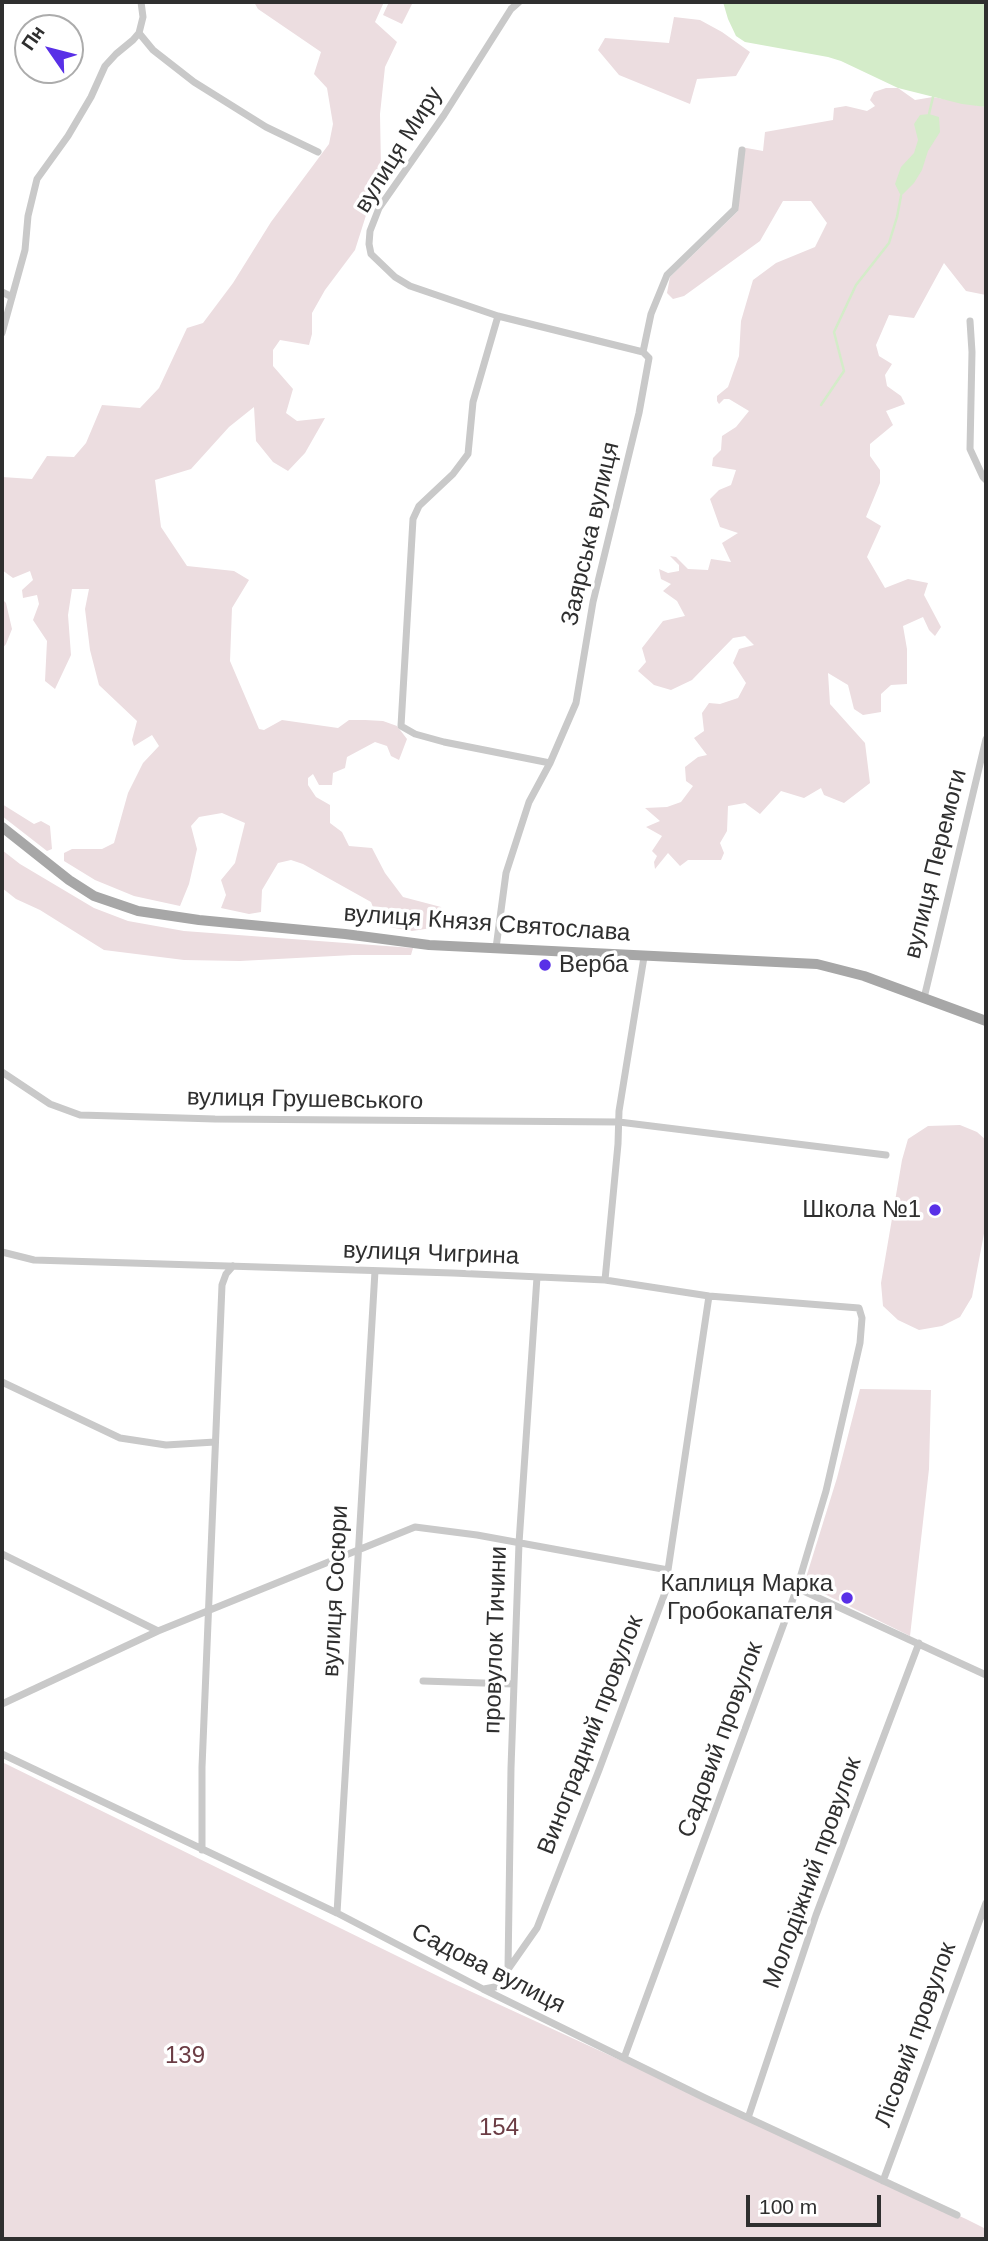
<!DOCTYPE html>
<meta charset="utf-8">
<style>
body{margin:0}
#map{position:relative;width:988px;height:2241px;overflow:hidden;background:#fff;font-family:Arial,sans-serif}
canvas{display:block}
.frame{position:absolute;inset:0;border:4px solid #2f2f2f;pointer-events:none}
.north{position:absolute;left:14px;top:14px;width:70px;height:70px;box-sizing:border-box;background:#fff;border:2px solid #acacac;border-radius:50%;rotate:305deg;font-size:19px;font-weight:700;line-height:28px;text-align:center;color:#2f2f2f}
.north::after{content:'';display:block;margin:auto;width:24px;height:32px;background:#5930e7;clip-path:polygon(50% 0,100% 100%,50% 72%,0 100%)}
.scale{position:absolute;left:746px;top:2195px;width:135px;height:32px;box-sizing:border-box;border:4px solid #2f2f2f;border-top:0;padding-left:9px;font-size:21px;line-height:24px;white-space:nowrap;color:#2f2f2f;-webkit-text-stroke:5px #fff;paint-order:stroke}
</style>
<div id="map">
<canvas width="988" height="2241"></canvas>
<div class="frame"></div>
<div class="north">Пн</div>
<div class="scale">100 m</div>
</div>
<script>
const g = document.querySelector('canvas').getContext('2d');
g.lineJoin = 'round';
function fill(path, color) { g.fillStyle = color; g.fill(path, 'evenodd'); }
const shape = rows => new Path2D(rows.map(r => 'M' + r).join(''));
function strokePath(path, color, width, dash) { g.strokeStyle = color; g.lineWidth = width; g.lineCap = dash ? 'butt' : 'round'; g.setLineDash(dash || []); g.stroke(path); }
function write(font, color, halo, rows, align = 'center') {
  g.font = font + ' Arial,sans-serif'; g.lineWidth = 7; g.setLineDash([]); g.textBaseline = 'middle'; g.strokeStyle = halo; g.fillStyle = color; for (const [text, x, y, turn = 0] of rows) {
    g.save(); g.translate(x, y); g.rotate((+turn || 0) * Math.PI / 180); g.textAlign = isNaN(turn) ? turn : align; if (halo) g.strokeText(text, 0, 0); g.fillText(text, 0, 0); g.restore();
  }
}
fill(shape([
 [254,2,384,2,375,22,397,42,385,67,380,114,381,168,355,250,325,290,312,313,312,334,309,345,280,340,273,350,273,366,293,389,286,413,297,421,325,418,305,453,288,471,273,462,256,441,254,407,229,427,191,469,155,480,161,527,187,566,234,571,249,580,232,608,230,661,259,729,264,730,282,720,338,728,349,720,365,720,383,721,397,726,407,739,399,760,391,756,387,746,375,742,347,757,345,768,333,773,332,785,319,785,313,774,308,778,308,785,316,797,330,805,330,823,342,832,349,846,372,848,385,873,403,897,441,907,448,924,438,927,412,931,389,927,377,918,371,902,303,864,291,860,278,863,262,890,261,912,249,914,221,908,226,895,221,880,235,863,245,823,222,813,199,817,191,826,197,849,189,884,180,906,134,896,95,880,64,861,64,853,72,849,102,849,114,843,128,793,143,763,159,746,152,735,134,746,132,740,137,721,99,685,90,650,85,609,89,589,72,589,68,615,71,655,55,689,45,681,47,641,33,620,39,604,37,595,23,598,22,590,33,580,30,571,13,578,2,570,2,477,32,479,47,456,74,457,86,443,102,405,140,408,159,388,187,328,203,323,233,283,271,222,329,144,333,124,327,88,314,74,321,52,258,9],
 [389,2,413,2,402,24,383,15],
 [674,17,700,20,722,32,750,52,736,76,697,79,690,104,619,75,598,50,605,38,669,43],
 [886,88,898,88,915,100,933,97,986,107,986,295,966,291,944,263,914,318,889,315,876,345,879,356,892,364,885,375,887,386,901,396,905,404,886,411,893,425,870,444,870,456,880,470,880,483,866,517,881,526,867,557,885,588,908,579,928,583,924,595,941,627,935,636,929,630,923,617,903,626,907,649,907,684,891,685,881,694,881,712,863,715,854,709,848,685,828,673,830,704,865,743,870,783,844,803,824,795,821,788,804,798,781,791,760,814,745,803,728,806,727,831,720,843,724,853,721,860,688,860,680,866,668,853,655,869,654,862,657,856,652,851,662,836,646,827,660,821,645,808,667,807,681,802,693,786,686,781,685,767,698,757,707,755,694,738,704,731,702,713,709,703,720,704,738,698,746,683,733,663,739,649,754,645,745,636,733,638,692,680,671,690,654,685,638,671,646,662,642,648,663,621,685,616,677,601,663,591,671,584,661,579,659,569,668,573,679,571,679,565,670,556,676,557,688,569,708,570,711,559,731,562,722,543,738,533,720,527,710,499,719,490,731,485,736,470,712,466,713,458,721,450,722,436,736,427,749,411,729,399,724,399,719,404,717,401,717,396,728,387,739,356,741,321,753,280,776,263,815,247,827,223,811,201,783,201,760,241,684,296,673,299,667,293,670,277,738,211,741,147,763,151,765,132,833,120,834,108,846,106,867,111,875,106,870,100,874,92],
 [2,599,6,603,12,629,6,644,2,649],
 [2,804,34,824,41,821,50,826,52,849,47,851,2,816],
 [2,850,20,864,94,908,128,921,184,931,413,948,411,955,353,955,240,961,184,960,104,950,40,910,16,899,2,888],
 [960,1125,977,1132,986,1140,986,1223,972,1297,960,1317,942,1326,919,1330,898,1320,883,1306,881,1283,902,1160,908,1139,928,1126],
 [860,1389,931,1390,929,1469,910,1636,804,1584,837,1478],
 [2,1762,448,1981,966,2219,986,2229,986,2239,2,2239]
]), '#ecdde0');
fill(shape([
 [723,2,986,2,986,107,962,104,898,88,841,61,828,57,745,42,736,36,728,19],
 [929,114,939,117,940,132,928,151,922,170,914,183,901,196,895,184,901,167,914,153,918,140,914,124,920,115]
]), '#d4ecc9');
strokePath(shape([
 [929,114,933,97],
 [821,405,844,371,834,332,856,285,889,243,897,217,901,196]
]), '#d4ecc9', 2.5);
strokePath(shape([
 [519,2,511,9,444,115,379,208,370,231,369,244,371,254,395,277,410,286,498,316,643,352],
 [139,33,153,50,194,82,266,127,318,152],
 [2,292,12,297],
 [498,316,473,402,468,454,453,474,419,506,413,519,401,726,415,734,444,742,550,763],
 [970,321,972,352,970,449,983,477,986,480],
 [2,333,25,250,28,216,37,179,68,136,91,97,105,66,116,54,133,40,139,33,143,17,141,2],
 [496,948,506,873,529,802,550,763,576,703,593,602,639,413,649,358,643,352,651,314,667,275,735,209,742,150],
 [924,998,986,739],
 [2,1072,50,1104,80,1115,215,1119,619,1122,886,1155],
 [2,1252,34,1260,453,1273,605,1280,709,1296,859,1308,862,1318,860,1343,846,1404,826,1491,797,1588,624,2058],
 [605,1280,618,1144,619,1111,644,957],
 [2,1382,120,1438,166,1445,215,1442],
 [2,1554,158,1631],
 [797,1588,986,1675],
 [423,1681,513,1684],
 [2,1704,158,1631,415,1527,477,1535,668,1570],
 [2,1754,337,1913,483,1989,705,2098,957,2215],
 [202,1850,202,1767,222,1285,226,1274,233,1266],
 [337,1913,375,1271],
 [509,1968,537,1928,599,1770,669,1582,668,1570,709,1296],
 [484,1989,500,1986,508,1969,511,1768,519,1543,537,1277],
 [748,2118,816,1915,919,1643],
 [883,2181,986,1903]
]), '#c9c9c9', 7);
strokePath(shape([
 [2,827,69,880,94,896,138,911,199,920,345,934,429,945,817,964,864,976,986,1021]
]), '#a7a7a7', 10);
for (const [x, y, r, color] of [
 [545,965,7,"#5930e7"],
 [935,1210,7,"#5930e7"],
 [847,1598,7,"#5930e7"]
]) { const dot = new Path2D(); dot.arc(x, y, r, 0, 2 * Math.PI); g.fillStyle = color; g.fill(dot); strokePath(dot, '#fff', 2.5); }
write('24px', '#2f2f2f', '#fff', [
 ["вулиця Миру",399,150,-58],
 ["Заярська вулиця",591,534,-77],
 ["вулиця Перемоги",936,864,-76],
 ["вулиця Князя Святослава",487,924,4],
 ["вулиця Грушевського",305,1100,1],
 ["вулиця Чигрина",431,1254,2],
 ["вулиця Сосюри",336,1591,-87],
 ["провулок Тичини",496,1640,-88],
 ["Виноградний провулок",591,1735,-69],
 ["Садовий провулок",721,1740,-70],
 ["Молодіжний провулок",813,1873,-70],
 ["Садова вулиця",488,1969,27],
 ["Лісовий провулок",916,2035,-70]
]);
write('24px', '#2f2f2f', '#fff', [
 ["Верба",559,965,"left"],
 ["Школа №1",921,1210],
 ["Каплиця Марка",833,1584],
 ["Гробокапателя",833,1612]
], 'right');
write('24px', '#6b3c44', '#fff', [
 ["139",185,2056],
 ["154",499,2128]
]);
</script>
